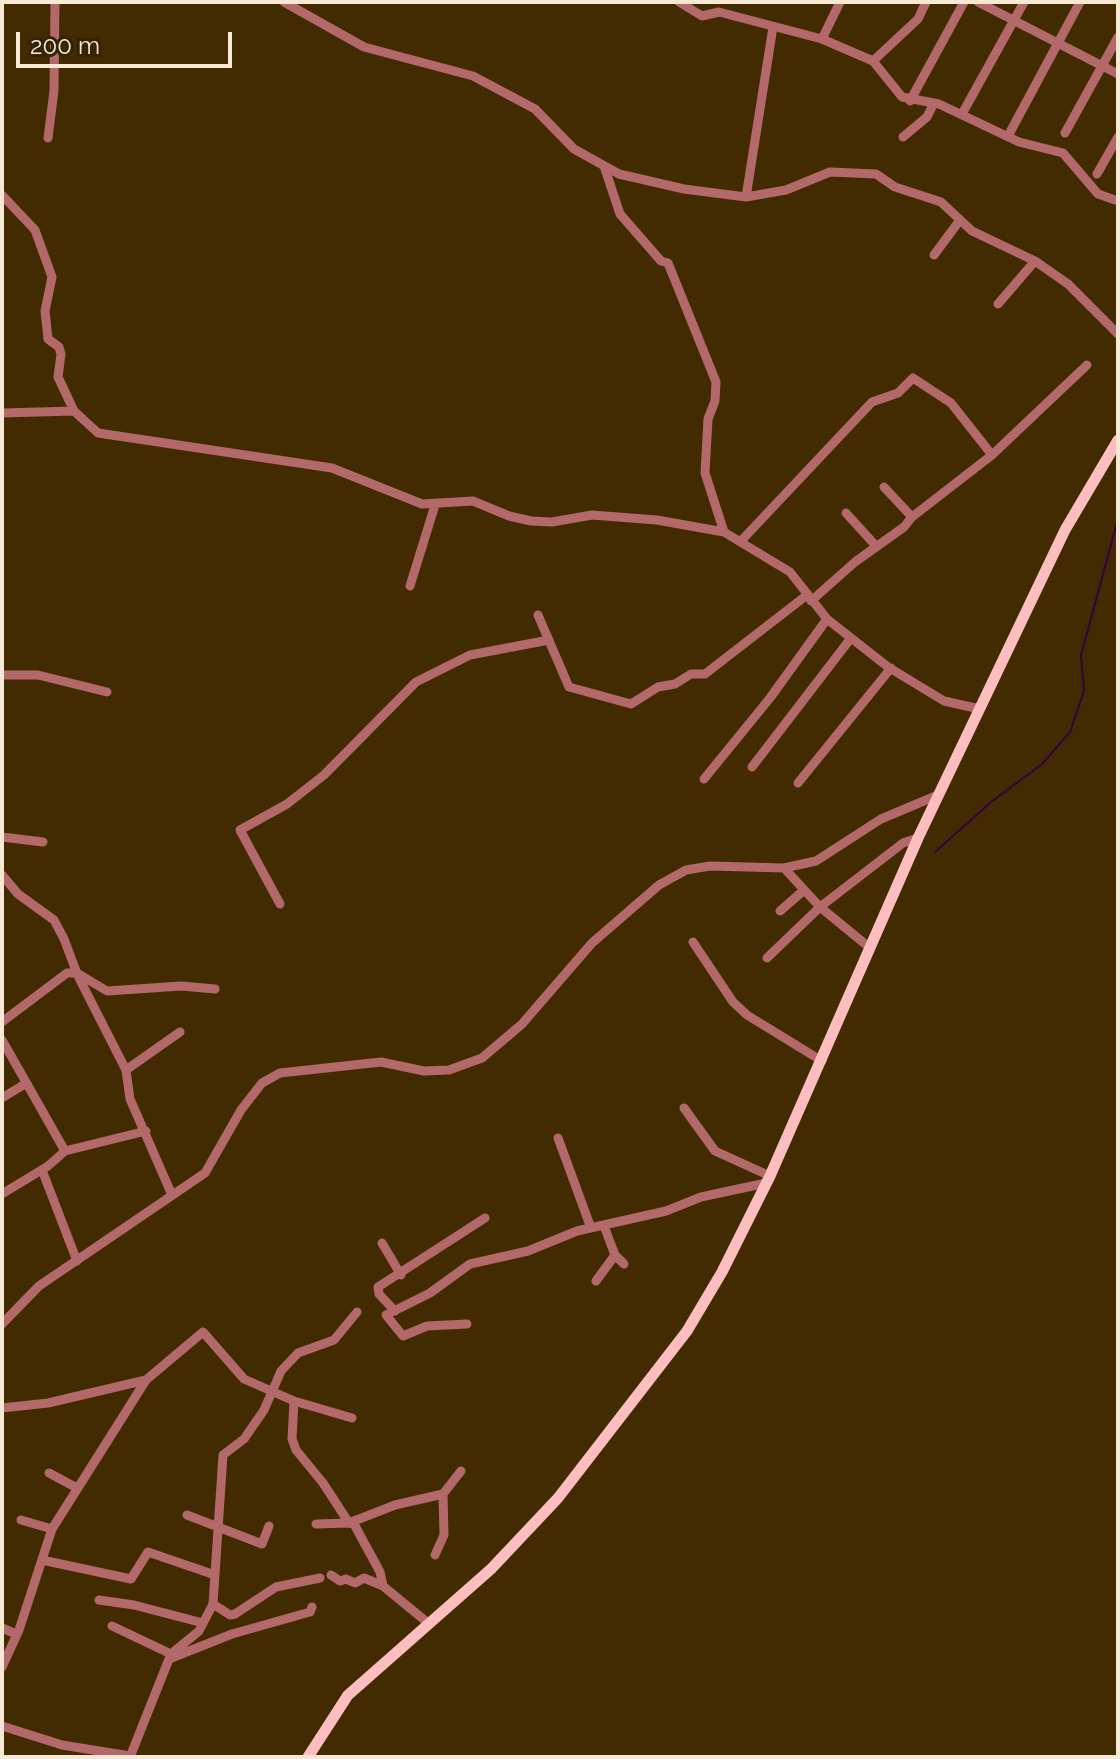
<!DOCTYPE html>
<style>
body{margin:0}
#map{position:relative;width:1120px;height:1759px;overflow:hidden;background:#422b00;font-family:Raleway,sans-serif}
canvas{display:block}
.frame{position:absolute;inset:0;border:4px solid #f6e8d3;pointer-events:none}
.scale{position:absolute;left:16px;top:32px;width:216px;height:36px;box-sizing:border-box;border:4px solid #f6e8d3;border-top:0;padding-left:10px;font-size:24px;line-height:28px;white-space:nowrap;color:#f6e8d3;-webkit-text-stroke:6px #342304;paint-order:stroke}
</style>
<div id="map">
<canvas width="1120" height="1759"></canvas>
<div class="frame"></div>
<div class="scale">200 m</div>
</div>
<script>
const g = document.querySelector('canvas').getContext('2d');
g.lineJoin = 'round';
const shape = rows => new Path2D(rows.map(r => 'M' + r).join(''));
function strokePath(path, color, width, dash) { g.strokeStyle = color; g.lineWidth = width; g.lineCap = dash ? 'butt' : 'round'; g.setLineDash(dash || []); g.stroke(path); }
strokePath(shape([
 [935,852,991,802,1042,764,1070,732,1084,691,1081,655,1118,519]
]), '#370045', 2);
strokePath(shape([
 [284,2,364,47,473,76,535,109,574,149,619,174,684,189,746,197,786,190,830,172,876,174,895,187,941,202,972,231,1035,261,1068,284,1118,334],
 [679,2,702,16,719,12,822,39,873,61,902,97,939,104,1019,142,1063,153,1098,194,1118,201],
 [978,2,1118,74],
 [822,39,840,2],
 [873,61,918,19,926,2],
 [910,101,964,2],
 [962,114,1024,2],
 [1065,133,1118,37],
 [1008,136,1080,2],
 [903,137,927,117,934,103],
 [48,138,54,91,55,2],
 [604,166,620,214,661,261,668,263,716,382,715,401,708,419,705,473,724,532],
 [1097,174,1118,137],
 [2,195,35,230,52,277,45,311,48,339,59,347,61,354,58,377,74,411,98,433,332,468,422,504,473,501,509,516,531,521,552,522,592,515,657,520,724,532,790,572,827,619,888,667,944,701,980,709],
 [746,197,773,27],
 [934,255,960,220],
 [998,304,1035,261],
 [2,413,74,411],
 [884,487,912,517],
 [846,513,876,546],
 [741,541,872,402,898,393,913,378,951,403,992,455],
 [410,586,435,505],
 [811,601,855,562,904,527,912,517,992,455,1087,365],
 [538,615,569,687,631,704,658,687,675,684,691,674,705,674,807,595],
 [2,675,38,675,107,692],
 [752,767,851,638],
 [704,779,770,698,827,619],
 [798,783,891,668],
 [2,837,43,842],
 [784,868,820,907,870,948],
 [2,875,18,894,54,920,64,939,78,976,126,1070,130,1099,172,1195],
 [280,904,240,830,287,804,324,775,416,682,470,655,549,640],
 [780,911,803,891],
 [693,942,733,1002,747,1015,822,1061],
 [767,958,820,907,903,843,918,838],
 [2,1022,67,973,77,973,107,991,181,986,215,989],
 [2,1040,65,1151],
 [126,1070,180,1032],
 [2,1098,25,1084],
 [684,1108,715,1151,770,1176],
 [558,1138,591,1228],
 [42,1170,77,1261],
 [2,1194,48,1166,65,1151,146,1131],
 [604,1226,615,1255,624,1264],
 [382,1243,401,1275],
 [596,1281,615,1255],
 [395,1311,379,1294,378,1287,485,1218],
 [2,1324,39,1286,205,1173,241,1110,262,1083,280,1073,381,1062,424,1071,449,1070,482,1058,522,1024,592,943,659,885,686,870,710,866,784,868,816,861,881,819,938,795],
 [467,1324,427,1326,403,1336,386,1315,430,1293,470,1264,528,1251,577,1231,666,1211,701,1197,766,1183],
 [294,1401,292,1439,296,1450,323,1483,349,1523,354,1524,380,1572,383,1586,428,1623],
 [2,1408,48,1403,146,1380],
 [49,1473,77,1488],
 [187,1515,262,1544,269,1526],
 [21,1520,52,1529],
 [316,1524,349,1523,395,1505,443,1494,461,1471],
 [435,1555,444,1535,443,1494],
 [42,1560,131,1579,148,1552,215,1575],
 [331,1575,340,1581,346,1579,355,1583,364,1578,383,1586],
 [99,1600,134,1605,203,1623],
 [213,1604,230,1615,235,1614,276,1587,320,1578],
 [112,1626,171,1654],
 [2,1628,16,1634],
 [169,1659,232,1634,310,1612,312,1607],
 [2,1667,19,1630,52,1529,146,1380,203,1332,244,1379,294,1401,352,1418],
 [2,1726,62,1745,130,1756],
 [130,1757,171,1654,199,1631,213,1604,223,1455,244,1439,264,1410,281,1371,298,1353,334,1340,357,1312]
]), '#b3686a', 9);
strokePath(shape([
 [308,1757,348,1695,492,1568,558,1498,687,1331,722,1272,770,1176,918,838,1065,530,1118,440]
]), '#febebf', 11);
</script>
